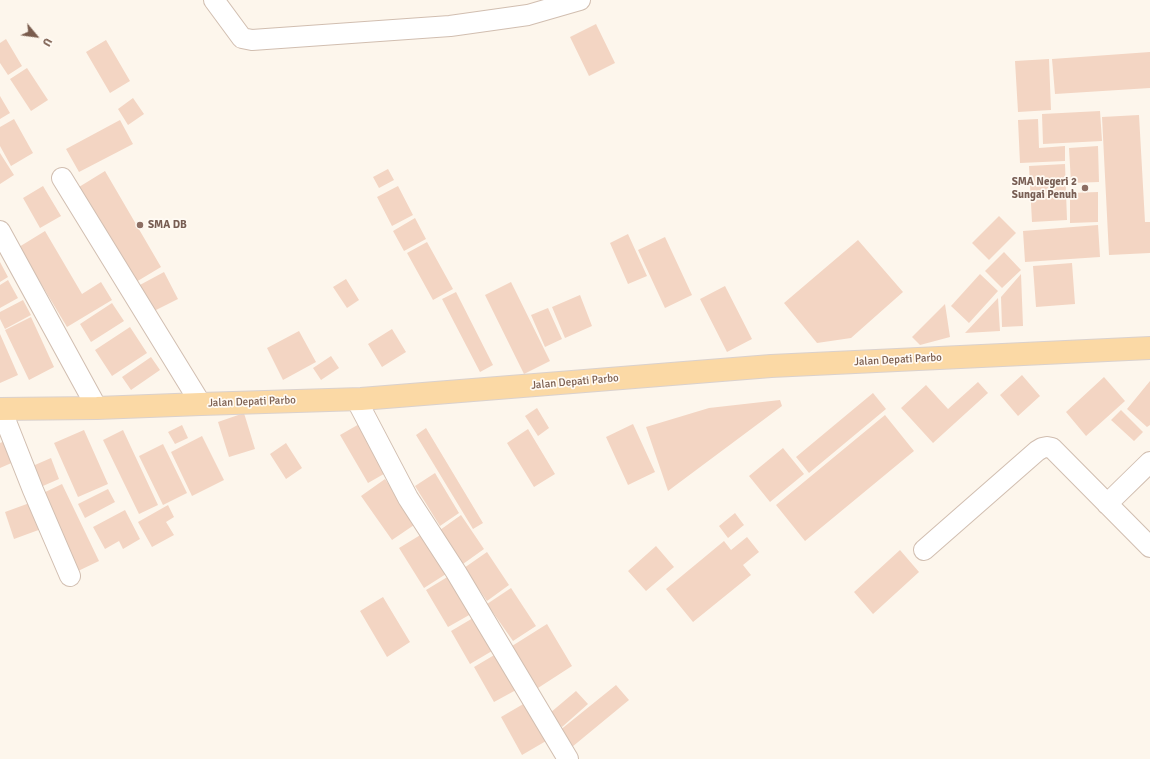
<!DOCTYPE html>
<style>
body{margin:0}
#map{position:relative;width:1150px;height:759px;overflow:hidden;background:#fdf6ec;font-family:Signika,sans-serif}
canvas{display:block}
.north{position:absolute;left:16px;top:16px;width:40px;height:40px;-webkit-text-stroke:3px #fffaf3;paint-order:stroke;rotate:119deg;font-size:11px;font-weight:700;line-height:16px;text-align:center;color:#7a5c4d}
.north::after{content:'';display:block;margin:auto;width:14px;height:18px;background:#7a5c4d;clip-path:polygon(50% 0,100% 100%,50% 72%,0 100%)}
</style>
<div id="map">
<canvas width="1150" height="759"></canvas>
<div class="north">U</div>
</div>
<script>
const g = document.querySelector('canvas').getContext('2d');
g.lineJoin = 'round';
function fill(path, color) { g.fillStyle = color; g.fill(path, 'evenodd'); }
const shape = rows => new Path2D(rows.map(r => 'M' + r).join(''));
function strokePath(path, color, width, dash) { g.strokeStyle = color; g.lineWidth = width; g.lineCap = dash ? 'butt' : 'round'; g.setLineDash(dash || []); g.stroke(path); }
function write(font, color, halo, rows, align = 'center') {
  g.font = font + ' Signika,sans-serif'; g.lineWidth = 3.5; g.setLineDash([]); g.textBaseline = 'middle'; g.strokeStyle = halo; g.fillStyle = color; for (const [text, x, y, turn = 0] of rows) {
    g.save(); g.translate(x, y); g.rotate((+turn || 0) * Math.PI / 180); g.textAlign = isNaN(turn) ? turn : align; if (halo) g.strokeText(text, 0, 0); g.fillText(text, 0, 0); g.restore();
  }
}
fill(shape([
 [596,24,615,63,589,76,570,37],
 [6,39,22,66,8,75,0,63,0,43],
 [106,40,130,81,110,93,86,52],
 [1150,52,1150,88,1055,94,1052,59],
 [1049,59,1051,110,1018,112,1015,61],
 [27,68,48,100,31,111,10,79],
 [0,96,10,113,0,119],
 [133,98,144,114,128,125,118,109],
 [1100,111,1102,141,1043,144,1042,114],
 [1139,115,1145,222,1150,222,1150,253,1109,255,1102,117],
 [14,119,33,153,11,166,0,146,0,127],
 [1038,119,1039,148,1065,146,1065,161,1020,163,1018,120],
 [120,120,133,144,79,172,66,149],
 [1098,146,1099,182,1071,183,1069,148],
 [0,153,14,175,0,184],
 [1065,164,1067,220,1032,222,1029,166],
 [388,169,394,180,379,188,373,177],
 [105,171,161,267,136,282,79,187],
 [43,186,61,216,40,228,23,198],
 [398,186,413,215,392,226,377,197],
 [1098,192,1098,222,1070,223,1070,193],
 [999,216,1016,233,989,260,972,243],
 [415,218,426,239,404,251,393,231],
 [1098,225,1100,257,1025,262,1023,231],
 [45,231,82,294,101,282,112,300,67,327,19,247],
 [628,234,647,276,628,284,610,243],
 [665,237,692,295,665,308,638,250],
 [858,240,903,292,851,338,817,343,784,303],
 [427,242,453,289,433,300,407,253],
 [1004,252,1021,270,1002,288,985,271],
 [0,262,8,277,0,282],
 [1072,263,1075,304,1036,307,1033,266],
 [164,272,178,299,152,312,138,286],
 [980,274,998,291,969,323,951,306],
 [1021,274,1023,326,1002,327,1001,297],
 [346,279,359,300,347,308,333,287],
 [8,280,18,298,0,308,0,285],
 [511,282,550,361,524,374,485,295],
 [725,286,752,339,727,352,700,299],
 [456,292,493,365,480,372,442,299],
 [580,295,592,326,565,338,552,307],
 [998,298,1000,331,965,333],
 [23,300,31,315,5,329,0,319,0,312],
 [112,303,124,321,91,342,80,324],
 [945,304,950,337,920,345,912,337],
 [548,308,562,339,545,347,531,315],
 [31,317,54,367,29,380,5,330],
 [130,327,147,353,112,376,95,350],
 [392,329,406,352,382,367,368,344],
 [299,331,316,362,283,380,267,348],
 [0,334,18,375,0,383],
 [331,356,339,368,321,380,313,368],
 [151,357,160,370,131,390,122,377],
 [1022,375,1040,396,1018,416,1000,395],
 [1104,377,1125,401,1086,436,1066,412],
 [1150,381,1150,425,1147,427,1127,409],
 [978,382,988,393,933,443,901,408,926,385,948,409],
 [873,393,886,409,809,473,796,457],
 [780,400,782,406,668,491,646,427,709,408],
 [537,408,549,428,538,436,525,416],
 [1121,410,1143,432,1134,441,1111,420],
 [244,413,255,449,229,457,218,422],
 [885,415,914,451,805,541,776,505],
 [361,423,389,471,368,483,340,435],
 [633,424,655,472,628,485,606,437],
 [182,425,188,438,175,444,168,432],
 [426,428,483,523,473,529,416,435],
 [528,429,555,474,534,487,507,443],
 [84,430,108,484,78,497,54,443],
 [123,430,158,505,139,514,103,440],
 [202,436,224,480,192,496,171,452],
 [7,440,16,461,0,468,0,443],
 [286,443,302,468,286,479,270,454],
 [163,444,187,493,163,505,139,456],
 [783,448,804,474,770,502,749,476],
 [51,458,59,479,36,489,28,468],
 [435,473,459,513,440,526,415,486],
 [385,479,417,523,392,540,361,496],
 [62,484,99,561,76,572,39,495],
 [108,489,115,502,85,518,78,504],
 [35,501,44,528,14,539,5,512],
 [168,505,174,517,166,522,174,535,152,547,138,522],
 [125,510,140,539,123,549,119,541,105,549,93,527],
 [735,513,744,525,728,538,719,526],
 [461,515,484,549,463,564,440,530],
 [422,534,446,574,424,588,399,548],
 [747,537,759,552,743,565,751,575,693,622,666,589,724,541,731,550],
 [656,546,674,567,646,591,628,571],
 [900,550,919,572,873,614,854,592],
 [487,552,509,585,487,601,464,568],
 [449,576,471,614,448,627,426,590],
 [511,588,536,626,513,641,487,604],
 [383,597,410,642,387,657,360,611],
 [473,618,492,651,470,664,451,631],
 [547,624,572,666,538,688,512,646],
 [496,654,516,690,494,702,474,667],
 [616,685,629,700,572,747,559,731],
 [576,691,588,704,562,727,550,713],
 [525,703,546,741,522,755,501,717]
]), '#f3d5c3');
const minor = shape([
 [214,0,242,38,252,40,450,26,528,15,580,0],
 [62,178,201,404],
 [0,231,97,408],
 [356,399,408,498,456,572,568,759],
 [1,409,33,490,70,576],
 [1107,504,1150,462],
 [924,550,1037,451,1042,448,1047,447,1052,448,1150,547]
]);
const primary = shape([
 [0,409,97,408,201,404,361,399,771,366,1150,348]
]);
strokePath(minor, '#d1beb0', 22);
strokePath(primary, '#dad1cd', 24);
strokePath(minor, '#fff', 20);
strokePath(primary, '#fbd9a5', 22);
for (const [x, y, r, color] of [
 [1085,188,4,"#8d6e63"],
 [140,225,4,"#8d6e63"]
]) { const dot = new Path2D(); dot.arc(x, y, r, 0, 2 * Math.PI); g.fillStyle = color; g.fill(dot); strokePath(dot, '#fffaf3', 1.5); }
write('bold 11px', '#785e54', '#fffaf3', [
 ["SMA Negeri 2",1077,182],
 ["Sungai Penuh",1077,195],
 ["SMA DB",148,225,"left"]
], 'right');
write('11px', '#7a5c4d', '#fffaf3', [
 ["Jalan Depati Parbo",898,360,-3],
 ["Jalan Depati Parbo",575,382,-5],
 ["Jalan Depati Parbo",252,402,-2]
]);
</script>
